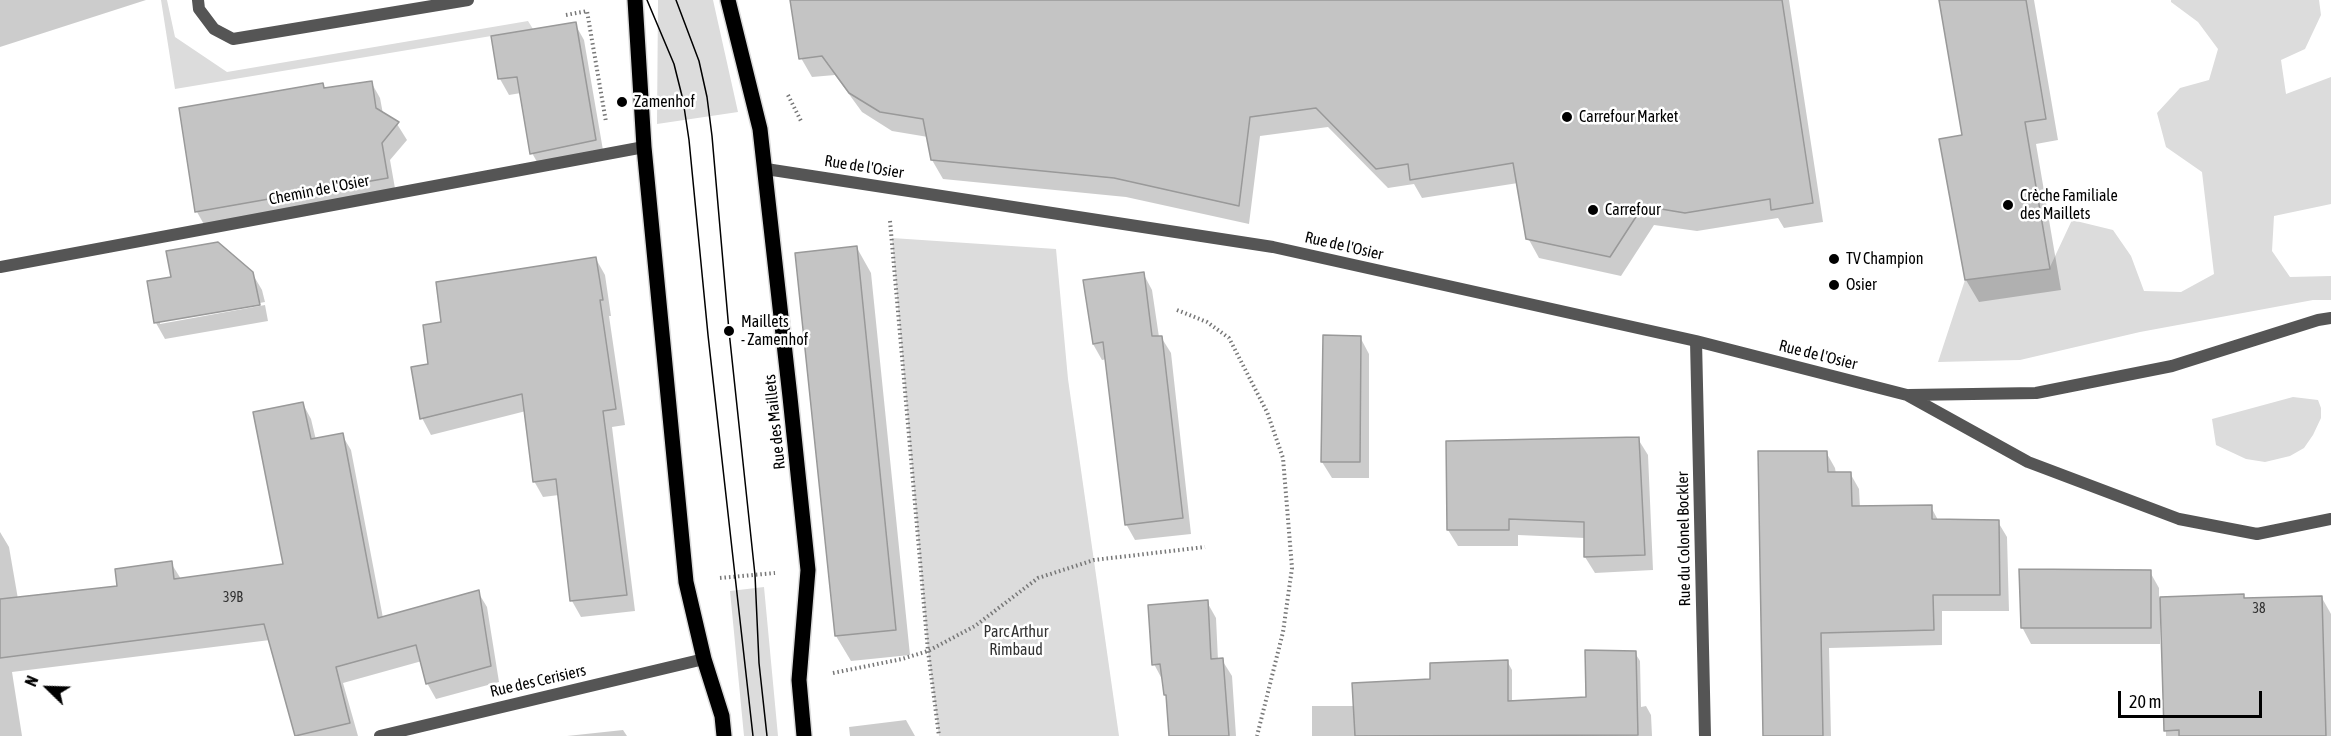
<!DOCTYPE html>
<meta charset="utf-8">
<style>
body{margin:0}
#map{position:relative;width:2331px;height:736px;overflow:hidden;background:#fff;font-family:"Asap Condensed",sans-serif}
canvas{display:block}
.north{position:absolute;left:18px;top:658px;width:60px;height:60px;-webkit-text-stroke:4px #fff;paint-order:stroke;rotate:293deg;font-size:16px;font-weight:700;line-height:24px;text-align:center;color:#000}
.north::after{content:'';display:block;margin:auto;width:21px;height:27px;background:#000;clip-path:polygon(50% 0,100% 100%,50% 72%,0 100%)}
.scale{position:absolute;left:2118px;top:691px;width:144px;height:27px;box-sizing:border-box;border:3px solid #000;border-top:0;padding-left:8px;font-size:18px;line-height:21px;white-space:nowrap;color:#000;-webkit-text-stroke:4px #fff;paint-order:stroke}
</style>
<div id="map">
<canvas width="2331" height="736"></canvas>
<div class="north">N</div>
<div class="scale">20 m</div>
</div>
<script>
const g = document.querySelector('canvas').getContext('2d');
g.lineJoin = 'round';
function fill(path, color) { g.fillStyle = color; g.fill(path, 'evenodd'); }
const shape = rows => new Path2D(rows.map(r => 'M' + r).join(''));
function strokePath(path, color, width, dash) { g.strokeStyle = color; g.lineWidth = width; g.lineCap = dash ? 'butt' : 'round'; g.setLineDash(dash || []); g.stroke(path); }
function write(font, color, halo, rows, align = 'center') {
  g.font = font + ' "Asap Condensed",sans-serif'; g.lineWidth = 5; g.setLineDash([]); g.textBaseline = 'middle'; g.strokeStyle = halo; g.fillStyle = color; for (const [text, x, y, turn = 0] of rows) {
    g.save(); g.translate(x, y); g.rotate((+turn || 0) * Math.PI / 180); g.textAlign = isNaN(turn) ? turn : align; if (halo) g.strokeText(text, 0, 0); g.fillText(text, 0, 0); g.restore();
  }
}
fill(shape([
 [161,0,167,0,175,37,227,72,528,21,533,29,175,89],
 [658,0,713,0,738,112,657,124],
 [2171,0,2319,0,2321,15,2305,49,2281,60,2286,94,2331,77,2331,204,2274,216,2272,251,2290,277,2331,276,2331,300,2313,300,2140,332,2020,360,1938,362,1965,280,2049,269,2072,220,2113,230,2131,256,2144,291,2181,292,2214,274,2202,172,2166,147,2157,113,2180,88,2209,80,2218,49,2198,22,2171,2],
 [892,238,1056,249,1068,379,1119,736,939,736,928,651],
 [2293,397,2318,400,2321,408,2321,418,2313,435,2304,448,2290,456,2265,462,2246,459,2216,445,2212,419],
 [764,587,778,736,744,736,730,591]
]), '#dcdcdc');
fill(shape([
 [0,0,146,0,0,47],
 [792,0,1789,0,1823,222,1784,228,1778,218,1697,231,1654,225,1621,276,1539,258,1528,238,1518,183,1422,198,1414,184,1388,188,1328,127,1260,136,1249,224,1126,197,943,179,932,160,928,137,892,131,862,112,835,75,812,77,801,58],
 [1942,0,2034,0,2058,140,2036,144,2061,290,1979,302,1966,280,1941,140,1964,136],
 [575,24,584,40,604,156,541,169,532,153,521,93,509,95,500,79,492,37],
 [371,82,380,98,383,114,397,124,407,140,390,160,396,194,206,228,197,212,181,109],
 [857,248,871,273,910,655,851,661,836,636],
 [596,259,605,275,611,316,609,316,625,425,612,427,635,611,581,617,572,601,559,495,543,497,534,481,526,411,431,435,422,418,430,365,442,323],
 [252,273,262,290,265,302,160,321,160,324,265,305,268,321,165,339,156,323,149,282],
 [1143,273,1152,290,1159,337,1161,337,1171,353,1191,534,1135,540,1126,524,1107,359,1102,360,1093,344,1085,281],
 [1325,336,1360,337,1369,354,1369,478,1332,478,1322,462],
 [303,404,311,419,316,440,342,435,351,450,383,618,478,592,487,607,499,682,436,699,427,683,422,661,343,683,358,736,297,736,270,640,12,672,22,736,0,736,0,532,9,547,18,599,119,587,171,563,181,579,285,565],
 [1638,439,1648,455,1653,570,1595,573,1585,557,1585,538,1518,535,1518,546,1458,546,1448,530],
 [1826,452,1835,468,1836,474,1850,473,1859,489,1860,508,1931,507,1938,520,1998,522,2007,537,2009,611,1942,611,1942,645,1829,648,1831,736,1765,736],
 [2150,572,2159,588,2159,598,2243,596,2246,600,2322,598,2331,614,2331,736,2166,736,2163,620,2160,620,2160,644,2031,644,2022,627],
 [1207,602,1216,618,1218,660,1222,660,1232,676,1236,736,1171,736,1168,698,1163,681,1154,664],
 [1635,653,1640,661,1641,707,1646,706,1651,715,1652,736,1312,736,1312,706,1355,706,1431,680,1507,661,1512,670,1512,702,1588,699],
 [906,720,915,736,850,736,849,727],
 [623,730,627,736,567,736]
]), '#0003');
const building = shape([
 [790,0,1782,0,1813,203,1771,210,1770,199,1685,213,1643,206,1610,257,1526,239,1513,163,1410,180,1408,164,1376,169,1316,108,1250,117,1239,206,1114,178,931,160,923,119,880,112,849,93,822,56,799,59,790,0],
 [1939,0,2026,0,2046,119,2025,122,2050,269,1965,280,1939,139,1962,135,1939,0],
 [576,22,596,140,530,154,517,77,498,79,491,36,576,22],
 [372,81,376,108,399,122,382,143,388,178,195,212,179,108,323,83,324,88,372,81],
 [218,242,253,272,260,305,154,323,147,281,171,277,166,251,218,242],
 [857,246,896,630,835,636,795,253,857,246],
 [596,257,603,300,600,300,616,409,603,411,627,595,570,601,556,479,533,482,522,394,420,419,411,367,428,364,423,325,441,322,436,282,596,257],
 [1144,272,1152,336,1162,336,1183,518,1125,525,1103,342,1093,344,1083,280,1144,272],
 [1323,335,1361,336,1360,462,1321,462,1323,335],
 [303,402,311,439,343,433,378,618,479,590,491,666,426,684,416,645,336,667,350,723,295,736,264,624,0,658,0,599,117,586,115,569,172,561,174,579,283,564,253,412,303,402],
 [1639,437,1645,555,1584,557,1584,522,1509,519,1509,530,1447,530,1446,441,1639,437],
 [1758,451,1827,451,1828,472,1851,472,1852,506,1932,505,1932,519,1999,520,2000,595,1933,595,1934,630,1821,633,1823,736,1763,736,1758,451],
 [2019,569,2151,570,2151,628,2021,628,2019,569],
 [2244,594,2244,598,2322,596,2326,736,2179,736,2179,730,2164,731,2160,597,2244,594],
 [1208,600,1211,659,1223,658,1229,736,1169,736,1166,695,1164,695,1160,664,1152,665,1148,605,1208,600],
 [1585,650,1636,651,1638,735,1355,736,1352,683,1430,679,1430,663,1508,660,1508,701,1586,697,1585,650]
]);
fill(building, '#c4c4c4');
strokePath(building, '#999', 1.5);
const primary = shape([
 [635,0,644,147,686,582,704,659,722,716,724,736],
 [728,0,760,129,790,397,808,570,799,680,804,736]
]);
strokePath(primary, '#dbdbdb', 18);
strokePath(shape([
 [566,15,587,11,606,122],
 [788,95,802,123],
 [890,221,928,651,939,736],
 [1177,310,1207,322,1229,338,1267,412,1283,458,1292,568,1283,632,1257,736],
 [720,578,775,573],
 [833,673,902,659,928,651,975,626,1038,578,1094,560,1205,547]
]), '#777', 4, [1.5, 3]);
strokePath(shape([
 [198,0,199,9,214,29,233,39,468,0]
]), '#555', 12);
strokePath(shape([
 [766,169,1273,247,1696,341,1907,395,2028,462,2179,519,2257,534,2331,519],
 [0,267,644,147],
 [1696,341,1705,736],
 [1909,395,2036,393,2172,366,2318,320,2331,318],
 [380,736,704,659]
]), '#555', 12);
strokePath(primary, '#000', 15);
strokePath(shape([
 [647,0,674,64,683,100,689,140,708,335,753,736],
 [676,0,699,61,707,97,712,136,729,331,755,575,759,663,767,736]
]), '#000', 1.5);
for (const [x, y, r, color] of [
 [622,102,6,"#000"],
 [1567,117,6,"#000"],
 [2008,205,6,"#000"],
 [1593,210,6,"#000"],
 [1834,259,6,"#000"],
 [1834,285,6,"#000"],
 [729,331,6,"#000"]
]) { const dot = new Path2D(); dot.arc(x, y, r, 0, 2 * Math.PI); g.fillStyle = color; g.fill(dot); strokePath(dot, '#fff', 2); }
write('14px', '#313131', null, [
 ["39B",233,598],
 ["38",2259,609]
]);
write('16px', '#000', '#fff', [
 ["Zamenhof",634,102],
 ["Carrefour Market",1579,117],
 ["Crèche Familiale",2020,196],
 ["des Maillets",2020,214],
 ["Carrefour",1605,210],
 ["TV Champion",1846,259],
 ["Osier",1846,285],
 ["Maillets",741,322],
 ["- Zamenhof",741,340]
], 'left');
write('16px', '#000', '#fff', [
 ["Rue de l'Osier",864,167,9],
 ["Chemin de l'Osier",319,190,-11],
 ["Rue de l'Osier",1344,246,13],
 ["Rue de l'Osier",1818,355,14],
 ["Rue des Maillets",775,422,-96],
 ["Rue du Colonel Bockler",1684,539,-91],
 ["Rue des Cerisiers",538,681,-13]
]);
write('16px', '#333', '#fff', [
 ["Parc Arthur",1016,632],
 ["Rimbaud",1016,650]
]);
</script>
